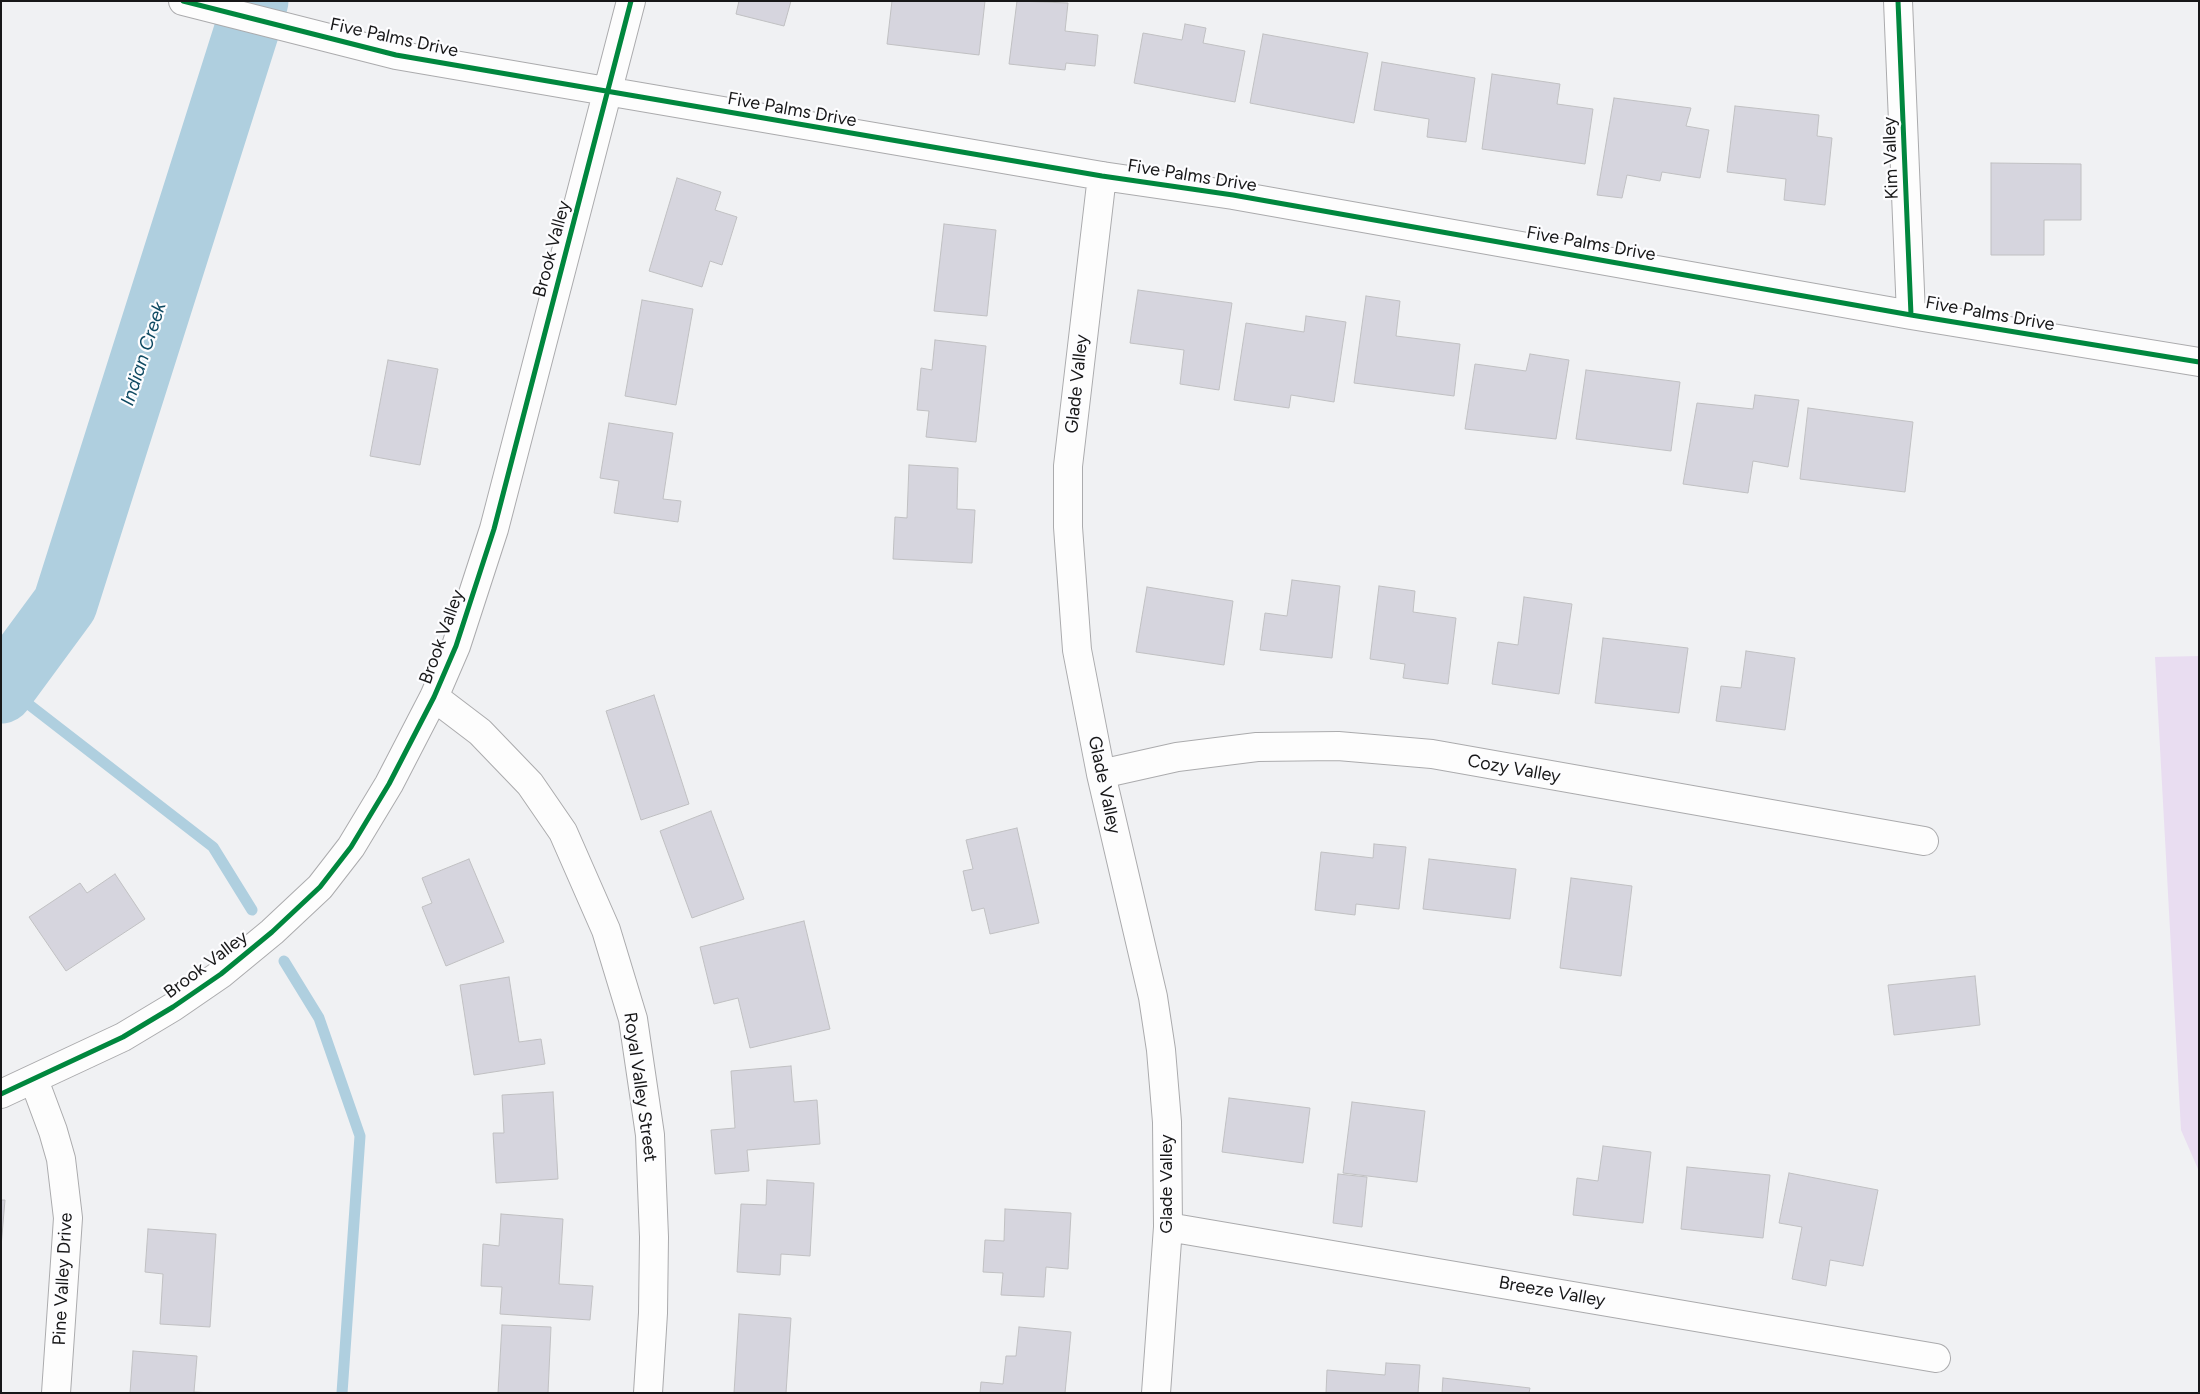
<!DOCTYPE html>
<style>
body{margin:0}
#map{position:relative;width:2200px;height:1394px;overflow:hidden;background:#f0f1f3;font-family:Figtree,sans-serif}
canvas{display:block}
.frame{position:absolute;inset:0;border:2px solid #171718;pointer-events:none}
</style>
<div id="map">
<canvas width="2200" height="1394"></canvas>
<div class="frame"></div>
</div>
<script>
const g = document.querySelector('canvas').getContext('2d');
g.lineJoin = 'round';
function fill(path, color) { g.fillStyle = color; g.fill(path, 'evenodd'); }
const shape = rows => new Path2D(rows.map(r => 'M' + r).join(''));
function strokePath(path, color, width, dash) { g.strokeStyle = color; g.lineWidth = width; g.lineCap = dash ? 'butt' : 'round'; g.setLineDash(dash || []); g.stroke(path); }
function write(font, color, halo, rows, align = 'center') {
  g.font = font + ' Figtree,sans-serif'; g.lineWidth = 4.5; g.setLineDash([]); g.textBaseline = 'middle'; g.strokeStyle = halo; g.fillStyle = color; for (const [text, x, y, turn = 0] of rows) {
    g.save(); g.translate(x, y); g.rotate((+turn || 0) * Math.PI / 180); g.textAlign = isNaN(turn) ? turn : align; if (halo) g.strokeText(text, 0, 0); g.fillText(text, 0, 0); g.restore();
  }
}
fill(shape([
 [2199,656,2199,1189,2198,1169,2181,1130,2155,657]
]), '#e9ddf1');
strokePath(shape([
 [5,686,213,847,252,910],
 [284,961,319,1018,360,1136,342,1393]
]), '#afcfdf', 11);
strokePath(shape([
 [1,691,65,604,256,1]
]), '#afcfdf', 65);
const building = shape([
 [739,1,791,1,784,26,736,14,739,1],
 [892,1,985,1,979,55,887,44,892,1],
 [1017,1,1068,3,1065,31,1098,35,1095,66,1066,63,1065,70,1009,64,1017,1],
 [1185,24,1206,28,1203,43,1245,51,1235,102,1134,83,1143,33,1182,40,1185,24],
 [1263,34,1368,53,1354,123,1250,103,1263,34],
 [1382,62,1475,78,1466,142,1427,137,1429,119,1374,110,1382,62],
 [1492,74,1560,84,1557,104,1593,109,1585,164,1482,149,1492,74],
 [1614,98,1691,108,1686,126,1709,130,1700,178,1662,172,1660,181,1627,175,1622,198,1597,195,1614,98],
 [1735,106,1819,115,1817,136,1832,138,1825,205,1784,200,1786,179,1727,172,1735,106],
 [1991,163,2081,164,2081,220,2044,220,2044,255,1991,255,1991,163],
 [677,178,721,192,715,210,737,217,722,265,710,261,702,287,649,271,677,178],
 [944,224,996,230,987,316,934,311,944,224],
 [1138,290,1232,303,1219,390,1180,384,1184,350,1130,343,1138,290],
 [1366,296,1400,301,1396,336,1460,344,1454,396,1354,383,1366,296],
 [642,300,693,309,676,405,625,396,642,300],
 [1306,316,1346,322,1334,402,1291,395,1289,408,1234,400,1246,323,1304,332,1306,316],
 [935,340,986,346,976,442,926,437,929,411,917,410,921,368,932,370,935,340],
 [1530,354,1569,360,1556,439,1465,429,1475,364,1526,371,1530,354],
 [388,360,438,369,420,465,370,456,388,360],
 [1586,370,1680,382,1671,451,1576,439,1586,370],
 [1755,395,1799,400,1788,467,1753,461,1748,493,1683,484,1697,403,1753,409,1755,395],
 [1808,408,1913,422,1905,492,1800,479,1808,408],
 [609,423,673,433,663,499,681,501,678,522,614,513,619,481,600,478,609,423],
 [909,465,958,468,957,509,975,510,972,563,893,559,895,517,907,518,909,465],
 [1292,580,1340,586,1332,658,1260,650,1265,613,1287,616,1292,580],
 [1379,586,1415,591,1413,612,1456,618,1448,684,1403,678,1405,664,1370,659,1379,586],
 [1147,587,1233,601,1224,665,1136,652,1147,587],
 [1524,597,1572,604,1559,694,1492,684,1498,642,1518,645,1524,597],
 [1603,638,1688,648,1679,713,1595,703,1603,638],
 [1746,651,1795,658,1785,730,1716,721,1721,686,1741,688,1746,651],
 [654,695,689,804,641,820,606,711,654,695],
 [711,811,744,899,692,918,660,831,711,811],
 [1017,828,1039,923,990,934,984,908,972,911,963,871,973,869,966,840,1017,828],
 [1374,844,1406,847,1399,909,1356,904,1355,915,1315,910,1321,852,1373,858,1374,844],
 [469,859,504,942,446,966,422,907,432,903,422,878,469,859],
 [1429,859,1516,869,1510,919,1423,909,1429,859],
 [115,874,145,919,66,971,29,917,80,883,87,893,115,874],
 [1571,878,1632,886,1621,976,1560,968,1571,878],
 [804,921,830,1029,750,1048,738,998,714,1004,700,947,804,921],
 [1975,976,1980,1025,1894,1035,1888,985,1975,976],
 [509,977,519,1042,541,1039,545,1064,474,1075,460,985,509,977],
 [791,1066,794,1102,817,1100,820,1144,747,1150,749,1171,715,1174,711,1130,735,1128,731,1071,791,1066],
 [553,1092,558,1179,496,1183,493,1133,504,1133,502,1095,553,1092],
 [1229,1098,1310,1108,1303,1163,1222,1152,1229,1098],
 [1352,1102,1425,1111,1417,1182,1343,1173,1352,1102],
 [1603,1146,1651,1152,1643,1223,1573,1215,1577,1178,1598,1181,1603,1146],
 [1687,1167,1770,1175,1763,1238,1681,1229,1687,1167],
 [1789,1173,1878,1190,1863,1266,1830,1260,1826,1286,1792,1279,1802,1227,1779,1223,1789,1173],
 [1338,1174,1367,1177,1362,1227,1333,1223,1338,1174],
 [767,1180,814,1183,810,1256,781,1254,780,1275,737,1272,741,1204,766,1205,767,1180],
 [1,1200,5,1200,1,1247,1,1200],
 [1005,1209,1071,1213,1068,1269,1046,1267,1044,1297,1001,1295,1003,1273,983,1272,985,1240,1004,1241,1005,1209],
 [501,1214,563,1219,559,1284,593,1286,590,1320,500,1314,502,1287,481,1286,483,1244,499,1246,501,1214],
 [148,1229,216,1234,210,1327,160,1324,163,1274,145,1272,148,1229],
 [739,1314,791,1318,786,1393,734,1393,739,1314],
 [502,1325,551,1327,548,1393,498,1393,502,1325],
 [1019,1327,1071,1332,1065,1393,980,1393,981,1382,1003,1384,1006,1356,1016,1356,1019,1327],
 [133,1351,197,1356,194,1392,213,1393,130,1393,133,1351],
 [1386,1363,1420,1365,1418,1393,1326,1393,1327,1370,1385,1375,1386,1363],
 [1443,1378,1530,1388,1529,1393,1442,1393,1443,1378]
]);
fill(building, '#d6d5de');
strokePath(building, '#c0c0c2', 1);
const minor = shape([
 [183,1,396,55,1102,176,1233,195,1911,315,2199,362],
 [1898,1,1911,315],
 [1102,176,1068,466,1068,527,1077,650,1101,774,1153,997,1161,1050,1167,1122,1168,1227,1156,1393],
 [434,697,480,732,530,784,563,832,606,930,633,1019,650,1135,654,1237,653,1313,648,1393],
 [1101,774,1177,757,1257,747,1338,746,1432,754,1924,841],
 [34,1080,53,1131,61,1159,68,1218,56,1393],
 [1,1094,123,1037,173,1007,221,974,272,932,320,887,351,847,389,784,434,697,456,646,494,529,631,1],
 [1168,1227,1936,1358]
]);
strokePath(minor, '#ababad', 30);
strokePath(minor, '#fdfdfd', 28);
strokePath(shape([
 [183,1,396,55,1102,176,1233,195,1911,315,2199,362],
 [1898,1,1911,315],
 [1,1094,123,1037,173,1007,221,974,272,932,320,887,351,847,389,784,434,697,456,646,494,529,631,1]
]), '#00873e', 5);
write('18px', '#171718', '#fdfdff', [
 ["Five Palms Drive",394,38,12],
 ["Five Palms Drive",792,110,10],
 ["Kim Valley",1891,158,-92],
 ["Five Palms Drive",1192,176,9],
 ["Five Palms Drive",1591,244,10],
 ["Brook Valley",552,249,-75],
 ["Five Palms Drive",1990,314,10],
 ["Glade Valley",1077,384,-84],
 ["Brook Valley",442,637,-70],
 ["Cozy Valley",1514,769,10],
 ["Glade Valley",1104,785,78],
 ["Brook Valley",206,965,-37],
 ["Royal Valley Street",640,1087,82],
 ["Glade Valley",1167,1184,-90],
 ["Pine Valley Drive",63,1279,-87],
 ["Breeze Valley",1552,1292,10]
]);
write('italic 19px', '#0f4a62', '#fdfdff', [
 ["Indian Creek",144,354,-72]
]);
</script>
